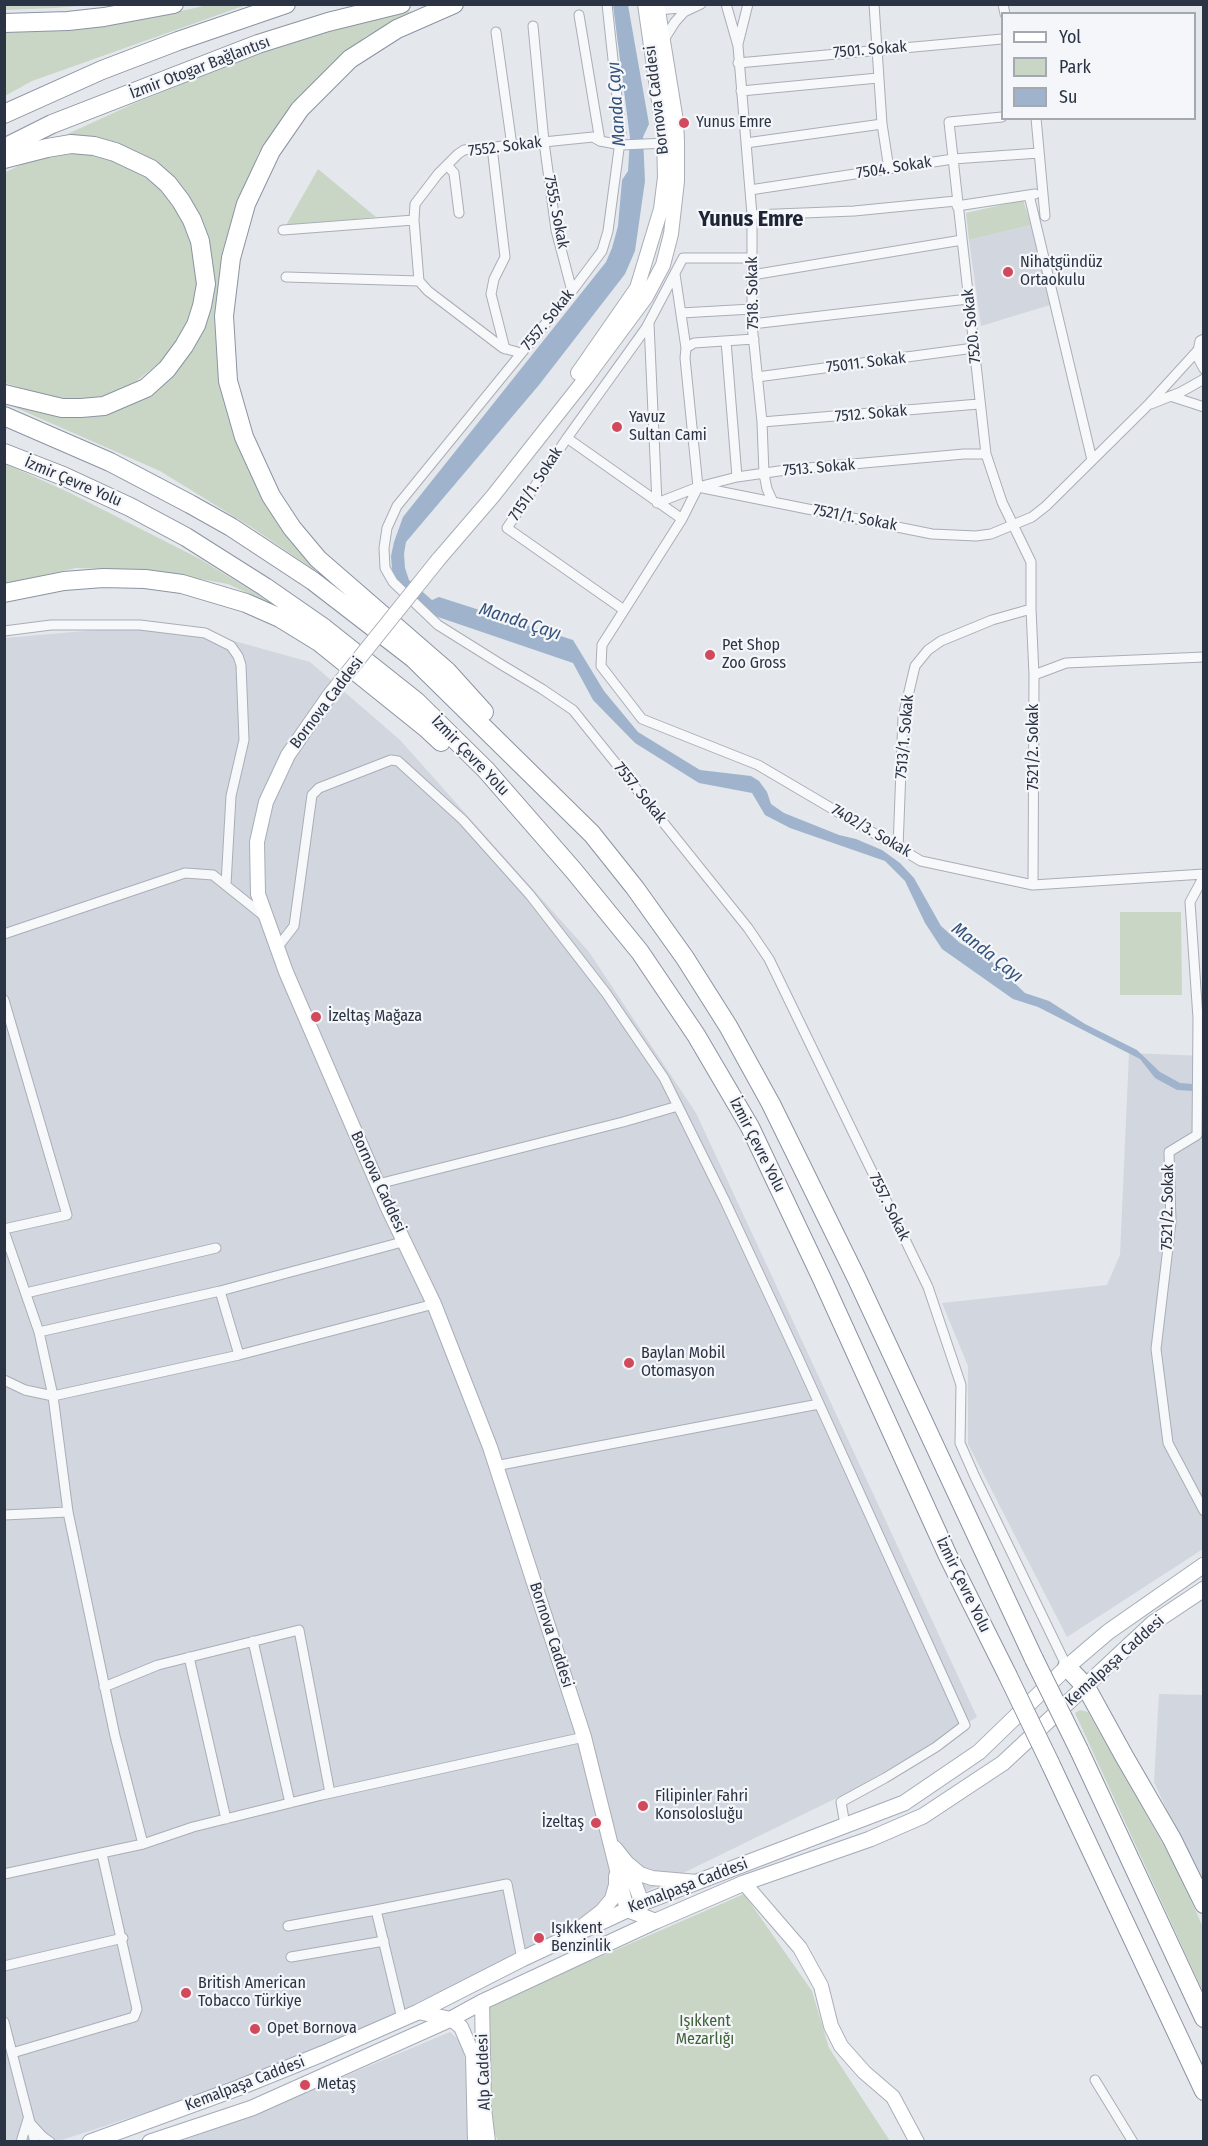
<!DOCTYPE html>
<meta charset="utf-8">
<style>
body{margin:0}
#map{position:relative;width:1208px;height:2146px;overflow:hidden;background:#e4e7ec;font-family:"Fira Sans Condensed",sans-serif}
canvas{display:block}
.frame{position:absolute;inset:0;border:6px solid #2b3445;pointer-events:none}
.legend{position:absolute;left:1001px;top:12px;width:195px;height:108px;box-sizing:border-box;background:#f4f6f9;border:2px solid #a4a8b1;margin:0;padding:8px 10px;list-style:none;font-size:18px;color:#2b3445}
.legend li{display:flex;align-items:center;gap:12px;height:30px}
.legend b{width:30px;border:2px solid #a4a8b1}
</style>
<div id="map">
<canvas width="1208" height="2146"></canvas>
<div class="frame"></div>
<ul class="legend">
<li><b style="height:8px;background:#fff"></b>Yol</li>
<li><b style="height:16px;background:#c9d6c5"></b>Park</li>
<li><b style="height:16px;background:#9fb4cc"></b>Su</li>
</ul>
</div>
<script>
const g = document.querySelector('canvas').getContext('2d');
g.lineJoin = 'round';
function fill(path, color) { g.fillStyle = color; g.fill(path, 'evenodd'); }
const shape = rows => new Path2D(rows.map(r => 'M' + r).join(''));
function strokePath(path, color, width, dash) { g.strokeStyle = color; g.lineWidth = width; g.lineCap = dash ? 'butt' : 'round'; g.setLineDash(dash || []); g.stroke(path); }
function write(font, color, halo, rows, align = 'center') {
  g.font = font + ' "Fira Sans Condensed",sans-serif'; g.lineWidth = 4.5; g.setLineDash([]); g.textBaseline = 'middle'; g.strokeStyle = halo; g.fillStyle = color; for (const [text, x, y, turn = 0] of rows) {
    g.save(); g.translate(x, y); g.rotate((+turn || 0) * Math.PI / 180); g.textAlign = isNaN(turn) ? turn : align; if (halo) g.strokeText(text, 0, 0); g.fillText(text, 0, 0); g.restore();
  }
}
fill(shape([
 [1031,225,1050,305,981,326,969,240],
 [130,627,209,634,310,662,400,740,589,952,696,1113,977,1717,855,1789,434,1995,313,2051,187,2099,65,2139,54,2142,5,2142,5,638],
 [1129,1053,1203,1056,1203,1549,1067,1637,968,1444,968,1366,942,1303,1107,1285,1120,1255],
 [1159,1694,1203,1695,1203,1888,1154,1782],
 [450,2032,460,2041,464,2053,471,2106,468,2141,179,2142,276,2105]
]), '#d2d6de');
fill(shape([
 [4,5,5,4,90,5,55,8,5,10],
 [208,5,246,5,32,81,5,96,4,28,172,13],
 [410,9,409,13,365,37,298,97,258,154,233,219,218,331,258,486,316,571,251,527,160,471,5,403,55,413,147,395,209,300,173,178,139,153,104,141,61,137,133,104,235,62,315,35],
 [76,150,136,167,159,184,185,216,195,245,199,283,190,319,169,355,130,386,94,400,51,397,5,383,4,173,35,158],
 [318,169,376,217,285,227],
 [1023,200,1031,225,969,240,966,213],
 [4,463,70,493,200,559,281,609,228,584,149,570,76,568,5,584],
 [1120,912,1181,912,1182,995,1120,995],
 [1080,1710,1088,1712,1173,1862,1203,1927,1203,1992,1075,1713],
 [744,1894,812,1991,829,2048,890,2141,498,2141,490,2123,487,2006]
]), '#c9d6c5');
fill(shape([
 [613,5,628,5,649,124,643,137,645,181,635,251,625,274,539,385,406,542,404,554,405,568,409,580,432,600,439,597,573,640,604,691,638,732,700,770,751,776,759,781,767,792,771,804,784,813,839,835,856,839,882,850,900,863,914,878,941,926,960,943,976,952,983,953,1025,993,1049,1001,1085,1024,1137,1050,1160,1072,1180,1083,1193,1084,1203,1079,1203,1088,1193,1091,1177,1090,1155,1078,1140,1059,1038,1007,1013,999,942,949,925,923,905,881,885,861,790,828,765,815,752,793,699,783,635,743,593,700,573,663,435,616,396,581,392,569,391,556,394,542,403,517,606,262,612,248,618,226,622,180,628,171,630,138]
]), '#9fb4cc');
const street = shape([
 [607,4,621,134,608,231,602,251,572,291,397,506,387,528,384,548,385,568,393,582,438,625,502,665,542,689,573,710,748,928,769,959,928,1287,961,1385,960,1443,975,1477,1067,1667],
 [726,4,738,46,752,215,752,324,762,422,764,474,767,489,773,502],
 [874,4,882,124,889,169],
 [1003,4,1005,14],
 [654,8,658,10,691,7],
 [579,15,600,141],
 [533,26,544,142,556,230,572,291],
 [496,32,512,146],
 [663,41,675,22,684,12,701,4],
 [738,44,748,4],
 [738,63,1002,39],
 [741,91,878,78],
 [1036,118,1045,216],
 [746,143,882,124],
 [492,147,505,257,494,279,491,294,505,349],
 [447,165,454,173,459,213],
 [750,190,953,159,1039,153],
 [1029,195,1092,460],
 [957,206,1035,194],
 [752,215,854,211,956,201],
 [283,230,414,220],
 [675,274,686,348,685,358,698,487],
 [752,275,962,240],
 [286,277,419,281],
 [681,313,752,309],
 [649,323,657,503,698,487,737,477,786,470,964,454,986,454],
 [752,324,968,299],
 [1204,339,1200,341,1197,356,1204,369],
 [726,341,737,477],
 [686,348,694,343,754,339],
 [1199,349,1148,405,1046,506,1032,517,991,534,976,536,932,534,698,487,682,519,602,645,601,666,642,719,758,765,921,861,1033,885,1204,874],
 [521,353,503,348,428,291,419,281,414,220,415,204,438,174,458,154,464,150,593,137,600,141,621,145,668,143],
 [757,377,974,348],
 [1170,396,1204,407],
 [1151,404,1181,392,1204,379],
 [762,422,979,404],
 [567,438,646,328,683,258,752,258],
 [1031,609,1034,675,1033,885],
 [624,610,507,528,567,438,682,519],
 [4,631,51,625,140,625,205,633,231,646,238,656,241,665,244,740,231,796,226,884],
 [1034,675,1066,663,1204,657],
 [898,848,903,717,915,666,928,650,941,641,992,620,1031,609,1031,562,1002,502,986,454,949,122,1002,117],
 [1204,876,1190,902,1198,1018,1197,1135,1169,1152,1171,1222,1156,1349,1168,1443,1204,1511],
 [4,934,185,873,213,875,264,916],
 [277,948,294,926,312,795,319,788,391,760,398,761,463,820,530,895,606,993,664,1078,725,1201,797,1355,965,1725,936,1747,885,1778,841,1802,845,1825],
 [4,1000,67,1215,4,1229],
 [378,1184,623,1122,678,1106],
 [4,1231,39,1332,53,1396,68,1512,115,1736,143,1844],
 [220,1291,239,1355],
 [26,1293,216,1248],
 [39,1332,220,1291,406,1241],
 [4,1380,25,1390,53,1396,239,1355,434,1304],
 [495,1466,819,1404],
 [4,1515,68,1512],
 [253,1641,290,1803],
 [189,1657,226,1819],
 [104,1687,158,1665,299,1630,330,1793],
 [4,1874,143,1844,193,1827,322,1795,584,1737],
 [376,1910,507,1884,522,1959],
 [288,1926,376,1910,402,2019],
 [291,1957,384,1941],
 [4,1966,123,1938],
 [4,2022,35,2142],
 [12,2053,134,2017,137,2009,102,1854],
 [1095,2080,1133,2142],
 [31,2124,43,2137,50,2142],
 [21,2142,28,2119]
]);
const secondary = shape([
 [578,373,637,288,661,209,665,177,664,136,645,4],
 [438,560,493,496,586,378,646,297,663,265,671,234,677,181,677,141,676,121,657,4],
 [329,696,288,755,266,802,257,842,258,894,286,972,388,1208,434,1304,490,1447,584,1737,627,1910,656,1921],
 [615,1848,627,1863,642,1903,640,1911],
 [628,1864,640,1874,652,1878,697,1882],
 [744,1883,800,1948,821,1986,831,2026,841,2046,864,2072,893,2097,917,2142],
 [580,1928,602,1911,612,1899,616,1885,616,1876],
 [482,2002,484,2108,488,2142],
 [418,2012,451,2019,461,2027,473,2055,475,2142]
]);
const primary = shape([
 [90,2142,238,2088,322,2054,418,2012,522,1959,642,1903,904,1803,979,1752,1067,1667,1108,1632,1204,1565],
 [150,2142,252,2108,451,2019,482,2002,656,1921,744,1883,870,1839,923,1816,1003,1763,1153,1623,1204,1589]
]);
const highway = shape([
 [454,4,397,29,350,59,300,109,271,151,246,204,231,258,224,316,228,381,244,437,271,496,292,528,318,559,447,671,484,712],
 [4,23,68,21,104,17,174,4],
 [4,114,102,70,178,41,286,4],
 [4,148,52,124,258,44,328,22,401,4],
 [4,159,47,148,71,144,94,146,115,152,151,169,168,184,181,201,192,220,200,241,206,284,202,306,196,325,184,346,167,369,146,388,104,406,81,408,62,408,4,394],
 [4,416,110,462,190,504,231,527,313,581,414,659,592,834,635,888,685,958,728,1026,771,1104,856,1277,1034,1659],
 [4,453,63,476,130,507,186,537,265,587,324,628,416,701,486,770,574,871,640,952,696,1035,750,1127,822,1279,948,1556,1007,1674],
 [4,593,64,581,103,578,145,579,182,584,246,603,280,618,319,642,426,728,441,742],
 [1067,1667,1086,1687,1124,1756,1172,1839,1204,1904],
 [1079,1750,1204,2018],
 [1050,1763,1204,2091]
]);
strokePath(street, '#a9aeb7', 11);
strokePath(secondary, '#a9aeb7', 16);
strokePath(primary, '#a3abb8', 17);
strokePath(highway, '#8b94a3', 20);
strokePath(street, '#f7f8fa', 9);
strokePath(secondary, '#fff', 14);
strokePath(primary, '#fff', 15);
strokePath(highway, '#fff', 18);
const secondaryBridge = shape([
 [329,696,438,560]
]);
const highwayBridge = shape([
 [1034,1659,1079,1750],
 [1007,1674,1050,1763]
]);
strokePath(secondaryBridge, '#a9aeb7', 16, []);
strokePath(highwayBridge, '#8b94a3', 20, []);
strokePath(secondaryBridge, '#fff', 14);
strokePath(highwayBridge, '#fff', 18);
for (const [x, y, r, color] of [
 [684,123,6,"#d1495b"],
 [1008,272,6,"#d1495b"],
 [617,427,6,"#d1495b"],
 [710,655,6,"#d1495b"],
 [316,1017,6,"#d1495b"],
 [629,1363,6,"#d1495b"],
 [643,1806,6,"#d1495b"],
 [596,1823,6,"#d1495b"],
 [539,1938,6,"#d1495b"],
 [186,1993,6,"#d1495b"],
 [255,2029,6,"#d1495b"],
 [305,2085,6,"#d1495b"]
]) { const dot = new Path2D(); dot.arc(x, y, r, 0, 2 * Math.PI); g.fillStyle = color; g.fill(dot); strokePath(dot, '#f4f6f9', 2); }
write('16px', '#2b3445', '#f4f6f9', [
 ["7501. Sokak",870,50,-5],
 ["İzmir Otogar Bağlantısı",200,68,-21],
 ["Bornova Caddesi",657,100,-97],
 ["7552. Sokak",505,147,-7],
 ["7504. Sokak",894,168,-9],
 ["7555. Sokak",556,212,79],
 ["7518. Sokak",753,293,-91],
 ["7557. Sokak",548,320,-51],
 ["7520. Sokak",972,326,-96],
 ["75011. Sokak",866,363,-7],
 ["7512. Sokak",871,414,-5],
 ["7513. Sokak",819,468,-5],
 ["İzmir Çevre Yolu",73,482,23],
 ["7151/1. Sokak",536,484,-57],
 ["7521/1. Sokak",855,518,11],
 ["Bornova Caddesi",327,703,-53],
 ["7513/1. Sokak",905,737,-85],
 ["7521/2. Sokak",1034,747,-90],
 ["İzmir Çevre Yolu",470,756,46],
 ["7557. Sokak",640,793,51],
 ["7402/3. Sokak",871,831,30],
 ["İzmir Çevre Yolu",757,1145,63],
 ["Bornova Caddesi",378,1182,65],
 ["7557. Sokak",889,1207,64],
 ["7521/2. Sokak",1168,1207,-89],
 ["İzmir Çevre Yolu",963,1585,64],
 ["Bornova Caddesi",551,1635,72],
 ["Kemalpaşa Caddesi",1115,1661,-42],
 ["Kemalpaşa Caddesi",688,1886,-21],
 ["Alp Caddesi",484,2072,-92],
 ["Kemalpaşa Caddesi",245,2084,-21]
]);
write('16px', '#2b3445', '#f4f6f9', [
 ["Yunus Emre",696,123],
 ["Nihatgündüz",1020,263],
 ["Ortaokulu",1020,281],
 ["Yavuz",629,418],
 ["Sultan Cami",629,436],
 ["Pet Shop",722,646],
 ["Zoo Gross",722,664],
 ["İzeltaş Mağaza",328,1017],
 ["Baylan Mobil",641,1354],
 ["Otomasyon",641,1372],
 ["Filipinler Fahri",655,1797],
 ["Konsolosluğu",655,1815],
 ["İzeltaş",584,1823,"right"],
 ["Işıkkent",551,1929],
 ["Benzinlik",551,1947],
 ["British American",198,1984],
 ["Tobacco Türkiye",198,2002],
 ["Opet Bornova",267,2029],
 ["Metaş",317,2085]
], 'left');
write('16px', '#3f6138', '#f4f6f9', [
 ["Işıkkent",705,2022],
 ["Mezarlığı",705,2040]
]);
write('italic 18px', '#34527a', '#f4f6f9', [
 ["Manda Çayı",617,104,-94],
 ["Manda Çayı",520,622,18],
 ["Manda Çayı",987,953,38]
]);
write('bold 22px', '#1d2536', '#f4f6f9', [
 ["Yunus Emre",751,220]
]);
</script>
